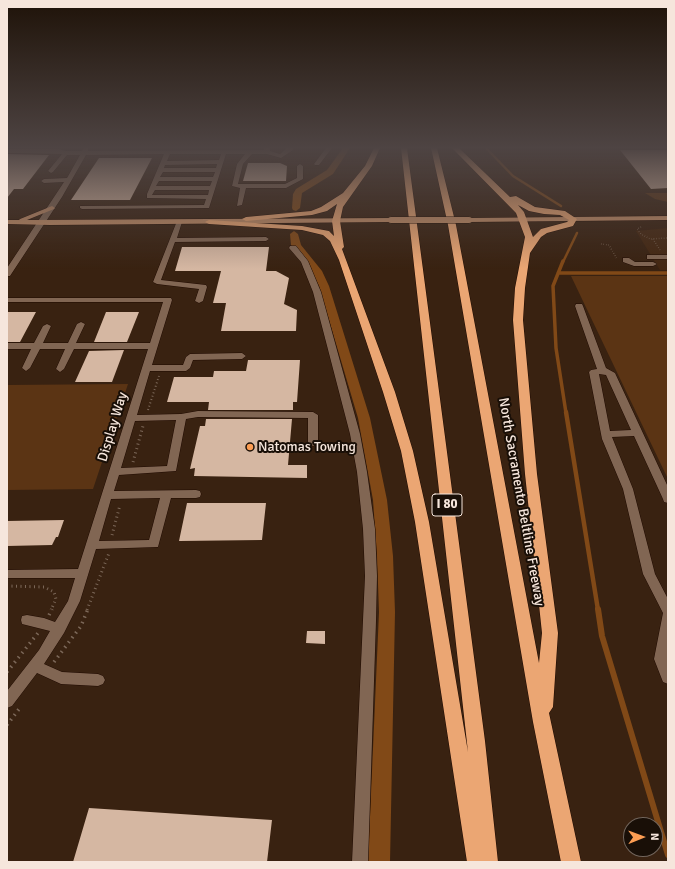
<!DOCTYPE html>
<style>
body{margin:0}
#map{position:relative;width:675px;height:869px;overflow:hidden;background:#392211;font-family:Signika,sans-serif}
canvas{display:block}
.frame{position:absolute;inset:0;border:8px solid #f6e6dc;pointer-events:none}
.north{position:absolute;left:623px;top:817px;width:40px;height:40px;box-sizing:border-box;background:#190f07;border:1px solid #71655c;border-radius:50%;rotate:89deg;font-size:11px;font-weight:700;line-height:16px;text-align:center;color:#f6e6dc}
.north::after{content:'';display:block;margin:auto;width:14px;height:18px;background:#fc9d53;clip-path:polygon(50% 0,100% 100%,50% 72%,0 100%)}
</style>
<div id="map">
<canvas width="675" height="869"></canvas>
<div class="frame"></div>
<div class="north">N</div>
</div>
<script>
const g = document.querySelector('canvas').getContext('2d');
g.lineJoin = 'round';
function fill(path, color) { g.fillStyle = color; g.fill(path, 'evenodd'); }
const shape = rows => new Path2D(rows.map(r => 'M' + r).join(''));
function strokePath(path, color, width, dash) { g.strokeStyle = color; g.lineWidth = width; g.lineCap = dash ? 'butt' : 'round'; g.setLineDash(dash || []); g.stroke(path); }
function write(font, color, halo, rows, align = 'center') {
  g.font = font + ' Signika,sans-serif'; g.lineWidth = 4; g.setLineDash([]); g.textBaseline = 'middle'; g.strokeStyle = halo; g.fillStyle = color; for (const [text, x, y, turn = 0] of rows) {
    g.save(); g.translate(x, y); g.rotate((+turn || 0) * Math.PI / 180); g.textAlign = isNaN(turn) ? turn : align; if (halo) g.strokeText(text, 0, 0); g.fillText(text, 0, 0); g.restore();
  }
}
fill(shape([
 [668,228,668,270,660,270,636,231]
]), '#442711');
fill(shape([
 [645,193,668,193,668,202,655,199],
 [571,276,668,276,668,479],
 [128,384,93,489,7,490,7,385]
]), '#5b3414');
strokePath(shape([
 [486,148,513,176,561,206],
 [563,262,577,233]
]), '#814917', 2.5);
strokePath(shape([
 [563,261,553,286,556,348,566,413],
 [558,273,668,273]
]), '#814917', 3.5);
strokePath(shape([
 [566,412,598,610]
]), '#814917', 4.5);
strokePath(shape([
 [598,609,602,636,668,855]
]), '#814917', 6);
fill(shape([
 [343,148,350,148,333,174,302,193,300,208,296,211,293,210,292,208,293,194,296,189,327,170,343,148],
 [294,231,298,234,301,245,322,271,329,286,370,418,387,500,393,556,395,612,390,862,368,862,379,612,377,556,373,500,358,418,319,286,312,272,291,245,290,234,294,231]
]), '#814917');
fill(shape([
 [620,150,668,150,668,188,651,189],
 [7,154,49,155,23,189,14,189,7,198],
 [99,158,152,158,130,200,71,200],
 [248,163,280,163,287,166,286,181,243,181],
 [182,247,269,247,266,271,276,271,289,278,284,304,297,310,296,331,221,331,226,303,213,303,221,271,175,271],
 [7,312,36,312,20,342,7,342],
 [106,312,139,312,127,342,94,342],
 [124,350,112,382,75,382,89,351],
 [248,360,300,360,297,402,293,402,293,410,208,410,209,402,167,402,174,377,213,377,214,371,246,371],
 [206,419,292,419,288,465,307,465,307,478,194,476,195,468,190,469,200,426,205,426],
 [187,503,266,503,262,540,179,541],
 [64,520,58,537,56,537,52,545,7,546,7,521],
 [307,631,325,631,325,644,306,643],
 [89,808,272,820,267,862,73,862]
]), '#d5b7a2');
const minor = shape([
 [84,148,88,148,88,151,264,150,264,148,270,148,270,151,280,154,287,148,293,148,293,150,281,158,267,154,252,154,243,164,238,184,285,184,297,178,297,166,300,164,303,166,303,179,286,188,246,188,242,205,237,206,240,188,232,186,237,164,245,154,226,154,209,208,82,209,80,208,80,206,204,205,206,199,147,198,147,194,164,154,86,155,62,197,10,276,7,276,7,268,64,182,44,183,41,181,44,179,67,178,80,155,67,155,53,172,51,173,48,171,62,154,7,153,7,149,59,149,65,151,82,151,84,148],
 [170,154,221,154,219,160,167,161,170,154],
 [217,164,216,168,164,168,165,165,217,164],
 [163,172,215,172,213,177,160,177,163,172],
 [159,181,212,181,210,186,156,186,159,181],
 [155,190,209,190,208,195,152,195,155,190],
 [326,148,332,148,319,165,315,165,314,164,326,148],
 [177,221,182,222,177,238,266,237,269,239,266,241,175,242,161,280,206,285,207,287,203,301,199,303,195,301,199,289,157,284,153,282,177,221],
 [290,246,296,246,308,261,321,292,360,434,367,472,375,529,377,576,376,621,368,862,352,862,365,576,363,529,357,472,350,434,313,292,301,262,289,248,290,246],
 [647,255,668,255,668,259,647,259,647,255],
 [623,258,629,258,635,262,653,262,657,264,653,266,634,266,623,262,623,258],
 [7,298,171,298,172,300,152,365,183,365,186,357,190,354,242,353,246,356,242,359,193,360,190,368,186,371,150,371,137,415,181,414,198,411,313,412,318,415,318,443,313,446,308,443,308,418,198,417,186,419,176,471,119,475,114,491,196,490,200,491,201,494,200,497,196,498,171,498,158,547,96,549,80,601,64,633,44,664,62,672,98,674,103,676,105,680,103,684,98,686,61,684,37,673,12,706,7,708,7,691,39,650,50,631,22,624,21,620,22,616,27,615,44,618,55,622,68,601,75,578,7,578,7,570,78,569,148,349,74,349,64,369,60,372,56,369,65,349,40,349,30,368,26,371,22,368,31,349,7,349,7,343,34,343,43,326,47,324,51,326,43,343,68,343,77,324,81,322,85,324,76,343,150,343,163,302,7,302,7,298],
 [176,420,167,466,121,468,135,421,176,420],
 [160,498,149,540,99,541,111,499,160,498],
 [576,304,582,304,583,306,606,368,615,373,668,487,668,503,664,502,663,499,634,436,612,437,633,489,655,574,668,599,668,684,663,682,654,659,663,613,643,574,623,489,602,439,589,372,591,370,597,369,575,306,576,304],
 [599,374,606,375,631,430,610,431,599,374]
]);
const major = shape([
 [52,206,55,208,54,209,27,220,391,218,394,220,391,222,50,225,7,224,7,220,19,220,20,219,52,206],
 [668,216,668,220,469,222,466,220,469,218,668,216]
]);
const highway = shape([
 [374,148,380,148,372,166,343,207,340,221,344,247,342,249,395,392,413,451,429,522,468,752,401,148,407,148,485,741,498,862,467,862,415,522,401,451,383,392,339,260,330,241,323,235,302,230,209,224,205,222,209,220,302,226,329,231,334,236,332,221,337,204,327,211,312,215,246,221,242,219,246,217,311,211,321,207,343,193,365,166,374,148],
 [431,148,437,148,456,225,539,663,542,633,525,474,513,320,515,288,525,237,516,213,452,148,459,148,510,197,516,196,535,207,565,211,577,219,573,226,547,233,541,237,530,253,525,288,523,320,537,474,558,633,553,707,549,713,581,862,561,862,533,722,448,225,431,148],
 [518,205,529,211,544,214,560,215,569,220,567,222,541,229,533,237,524,212,518,205]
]);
strokePath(minor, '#200b00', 1);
strokePath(major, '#200b00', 1);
strokePath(highway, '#200b00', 1);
strokePath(shape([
 [641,227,637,229,641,234,650,239,668,238],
 [653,239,660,250],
 [601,244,609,245,617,259]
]), '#7c6859', 1.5, [0.5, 2]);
strokePath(shape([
 [148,410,159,376]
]), '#7c6859', 2, [1, 2.5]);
strokePath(shape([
 [133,462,143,426],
 [112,535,120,505],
 [7,586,44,587,54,592,56,599,51,610],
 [87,610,109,553]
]), '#7c6859', 3, [1, 3.5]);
strokePath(shape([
 [49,615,52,609],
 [54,662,81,626,88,609],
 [7,672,38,633],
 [7,725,19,709]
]), '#7c6859', 3.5, [1.5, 4.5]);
fill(minor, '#816653');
fill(major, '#c18c66');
fill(highway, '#eba673');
const majorBridge = shape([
 [391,220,469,220]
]);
strokePath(majorBridge, '#200b00', 7, []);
strokePath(majorBridge, '#c18c66', 6);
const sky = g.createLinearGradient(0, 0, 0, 269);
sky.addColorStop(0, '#1f1309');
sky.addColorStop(0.55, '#4e4443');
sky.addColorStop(1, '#4e444300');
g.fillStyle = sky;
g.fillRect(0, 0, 675, 269);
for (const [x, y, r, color] of [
 [250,447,4,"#fc9d53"]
]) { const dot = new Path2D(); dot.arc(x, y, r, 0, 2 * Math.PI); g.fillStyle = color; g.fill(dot); strokePath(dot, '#190f07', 1.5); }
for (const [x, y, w] of [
 [447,505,30]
]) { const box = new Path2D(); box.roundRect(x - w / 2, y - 11, w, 22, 3); g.fillStyle = '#190f07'; g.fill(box); strokePath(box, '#f6e6dc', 1); }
write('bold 13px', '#f6e6dc', null, [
 ["I 80",447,505]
]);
write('14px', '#f6e6dc', '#190f07', [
 ["Display Way",113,427,-73],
 ["North Sacramento Beltline Freeway",521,502,80]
]);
write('14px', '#f6e6dc', '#190f07', [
 ["Natomas Towing",258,447]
], 'left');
</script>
